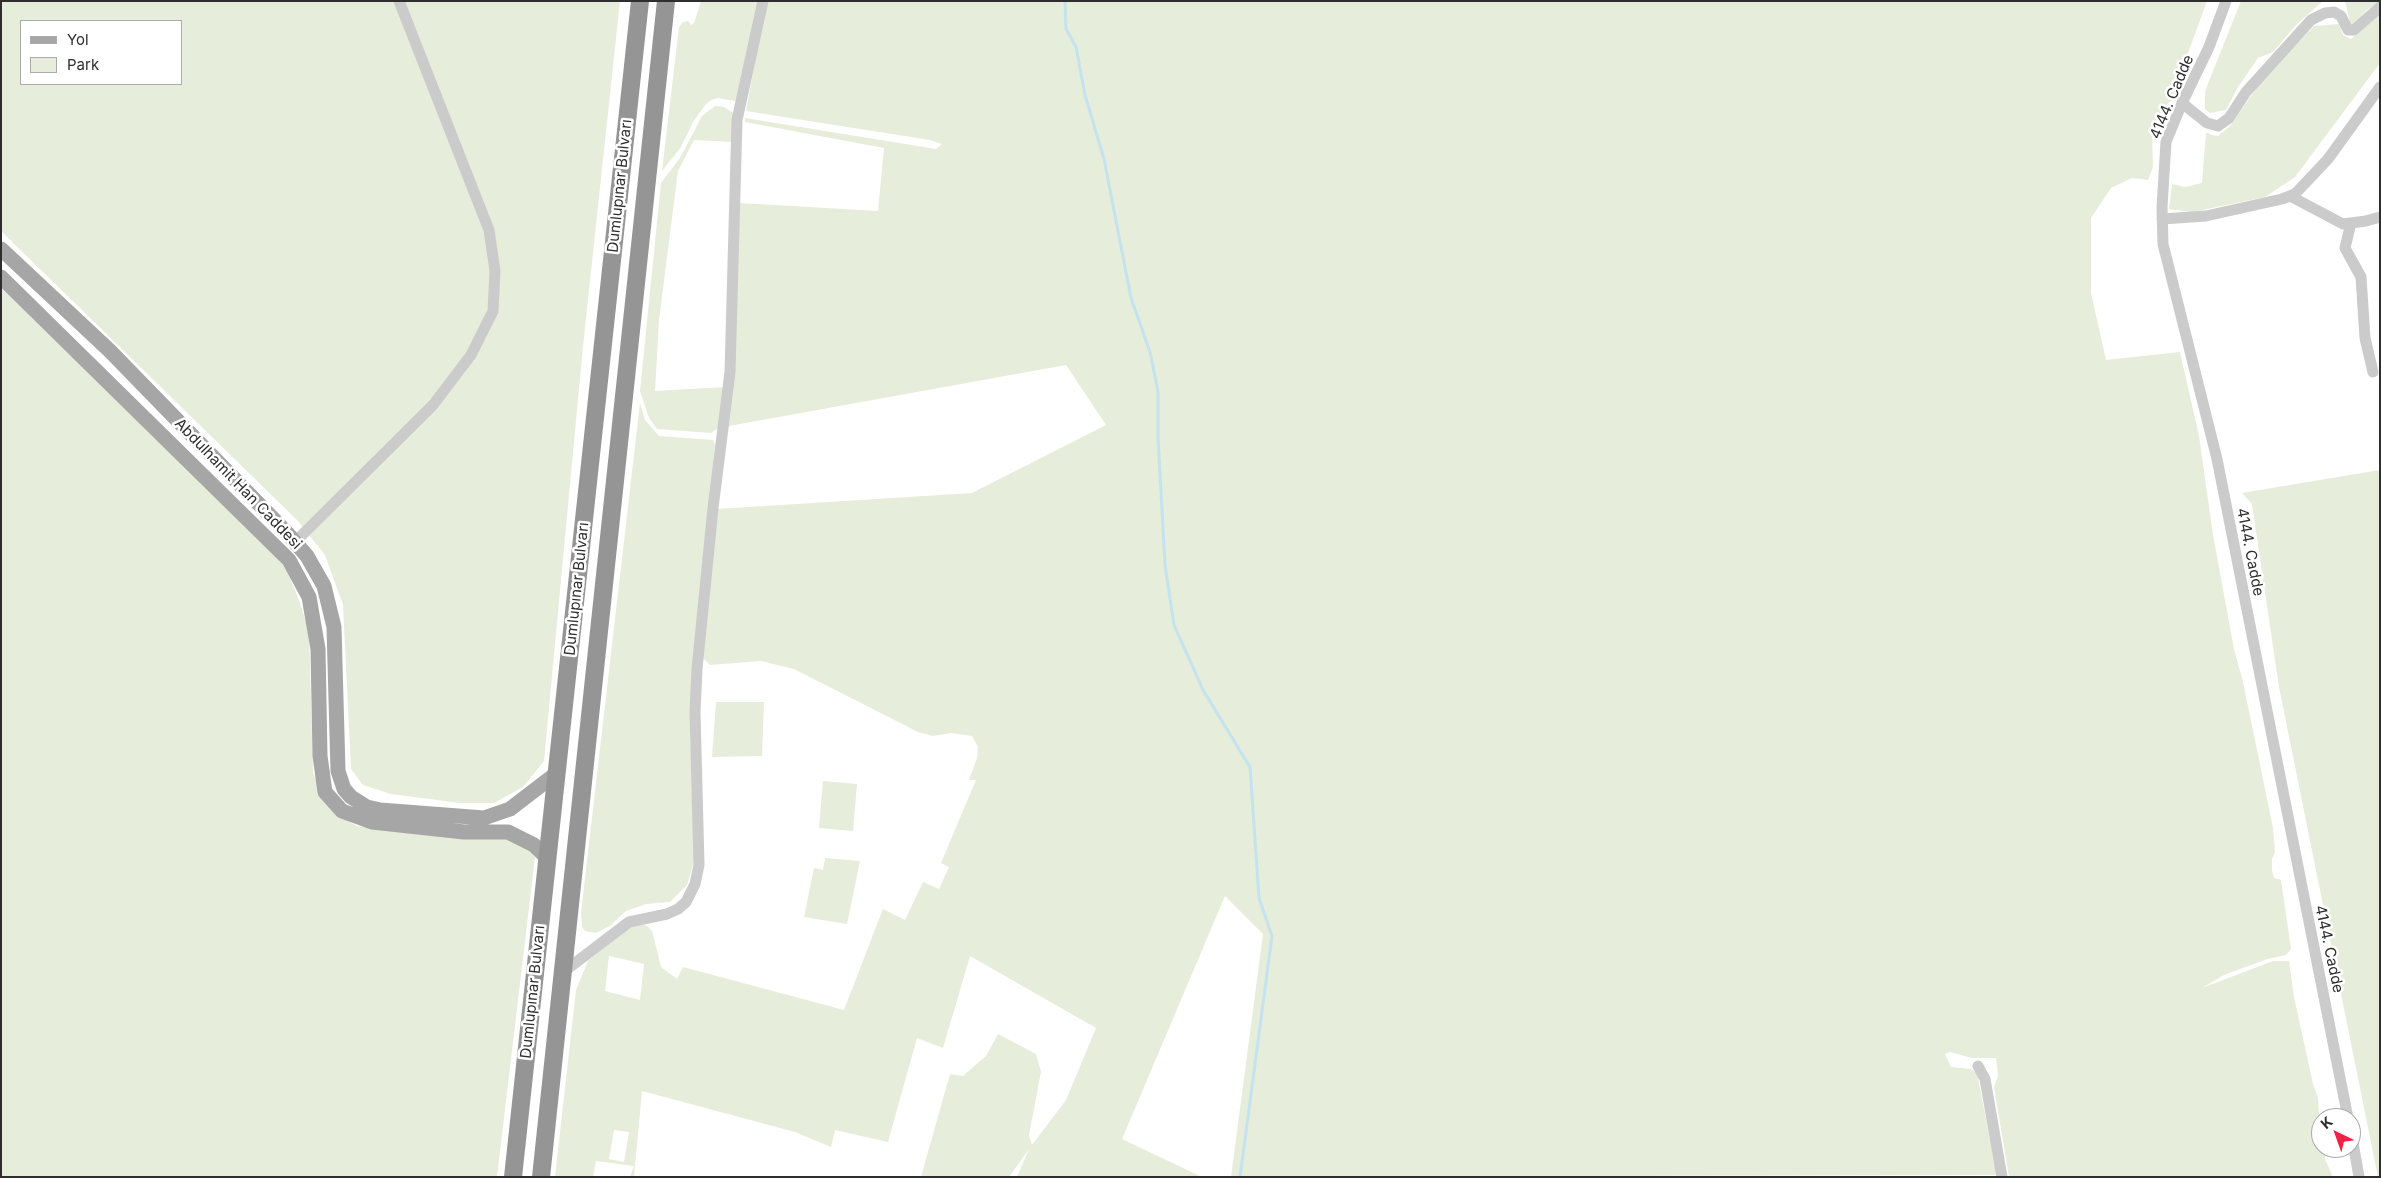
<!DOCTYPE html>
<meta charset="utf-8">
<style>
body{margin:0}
#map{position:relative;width:2381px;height:1178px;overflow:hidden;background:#fff;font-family:Inter,sans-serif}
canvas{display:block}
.frame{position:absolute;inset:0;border:2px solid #2e2e2e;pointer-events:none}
.legend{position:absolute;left:20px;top:20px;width:162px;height:65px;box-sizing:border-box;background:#fff;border:1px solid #ababab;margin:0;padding:6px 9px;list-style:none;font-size:15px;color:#2e2e2e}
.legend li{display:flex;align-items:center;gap:10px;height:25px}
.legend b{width:25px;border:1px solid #ababab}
.north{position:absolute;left:2311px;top:1108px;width:50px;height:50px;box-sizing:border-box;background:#fff;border:1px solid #ababab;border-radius:50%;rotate:318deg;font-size:14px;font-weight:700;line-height:20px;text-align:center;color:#2e2e2e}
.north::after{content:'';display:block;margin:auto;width:18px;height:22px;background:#f71f44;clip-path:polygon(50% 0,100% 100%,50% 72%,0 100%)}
</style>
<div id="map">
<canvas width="2381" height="1178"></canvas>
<div class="frame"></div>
<ul class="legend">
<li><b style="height:6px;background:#a6a6a6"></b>Yol</li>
<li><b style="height:14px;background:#e6edda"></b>Park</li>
</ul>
<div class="north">K</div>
</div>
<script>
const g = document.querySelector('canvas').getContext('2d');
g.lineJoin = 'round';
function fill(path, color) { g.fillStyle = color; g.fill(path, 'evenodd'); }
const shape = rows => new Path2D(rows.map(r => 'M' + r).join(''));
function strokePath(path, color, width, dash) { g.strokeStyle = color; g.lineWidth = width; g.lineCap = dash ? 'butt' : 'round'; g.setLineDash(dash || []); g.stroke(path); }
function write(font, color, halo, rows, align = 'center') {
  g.font = font + ' Inter,sans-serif'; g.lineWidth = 5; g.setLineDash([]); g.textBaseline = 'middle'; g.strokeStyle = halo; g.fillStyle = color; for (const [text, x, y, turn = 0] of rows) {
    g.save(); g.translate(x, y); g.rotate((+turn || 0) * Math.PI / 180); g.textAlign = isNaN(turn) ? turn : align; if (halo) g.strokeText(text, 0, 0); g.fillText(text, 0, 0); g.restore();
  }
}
fill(shape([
 [1,1,620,1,583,346,544,761,523,787,494,803,460,803,391,794,363,785,351,769,343,605,325,555,297,520,1,231],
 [21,21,181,21,181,84,21,84],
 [701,1,759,1,741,90,735,101,718,98,711,100,705,105,693,122,681,147,662,171,679,27,683,22,688,21,691,25,694,23],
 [766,1,2207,1,2177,83,2174,98,2162,109,2152,133,2153,167,2148,180,2132,178,2111,188,2091,218,2091,293,2106,360,2180,352,2199,436,2213,535,2234,649,2243,682,2273,828,2275,852,2272,859,2272,870,2274,878,2281,880,2291,949,2286,955,2267,959,2224,975,2202,988,2273,961,2289,961,2294,997,2313,1084,2318,1098,2321,1148,2324,1148,2325,1159,2333,1177,2009,1177,1994,1087,1998,1076,1996,1058,1972,1058,1950,1052,1945,1054,1951,1067,1971,1069,1977,1073,1997,1175,1231,1177,1263,934,1225,896,1122,1139,1202,1177,1017,1177,1029,1149,1009,1177,921,1177,950,1074,963,1076,986,1056,998,1034,1036,1054,1041,1072,1029,1135,1032,1145,1066,1100,1096,1028,970,956,943,1048,917,1038,888,1142,835,1130,831,1147,795,1132,642,1091,634,1177,630,1177,634,1166,596,1161,593,1177,555,1177,576,990,588,961,629,926,638,923,647,926,652,931,661,967,677,979,683,967,844,1010,883,909,905,920,923,882,939,889,949,867,941,863,976,780,969,780,977,758,978,747,972,736,951,733,933,736,918,732,794,669,761,661,710,665,703,658,717,509,972,493,1106,425,1066,365,729,426,734,351,740,203,878,211,884,148,745,122,745,118,936,149,942,144,930,140,746,111],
 [609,956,644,964,640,1000,605,991],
 [614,1130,629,1132,624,1162,609,1159],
 [2241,1,2323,1,2297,24,2273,52,2258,58,2238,87,2226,110,2210,113,2205,109,2205,91],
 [2345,1,2380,1,2366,11,2351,27],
 [2380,13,2380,63,2295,177,2265,197,2193,212,2169,209,2172,184,2185,187,2202,183,2206,132,2211,135,2218,136,2230,126,2265,76,2314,26,2339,24,2343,35,2351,39],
 [715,106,724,107,735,114,733,142,694,140,678,171,659,320,655,391,725,387,721,426,711,433,657,429,649,418,640,391,661,183,680,158,702,116],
 [1,288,277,556,287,571,299,600,309,632,313,773,326,803,336,814,357,826,383,830,510,835,525,843,535,857,497,1177,1,1177],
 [640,403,645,420,659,436,713,440,715,445,692,693,690,736,695,858,687,885,670,902,646,904,626,911,610,926,596,933,585,931,582,927,581,913],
 [2380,470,2380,1177,2378,1177,2279,687,2252,504,2242,493],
 [716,702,764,702,762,756,712,757],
 [823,781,857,784,853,831,819,828],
 [825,858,860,861,847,924,804,917,814,868,823,870]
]), '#e6edda');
strokePath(shape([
 [1065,1,1066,29,1076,47,1085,95,1104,159,1131,298,1150,352,1158,392,1158,437,1165,565,1174,625,1203,690,1250,767,1259,898,1272,936,1240,1177]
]), '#c4e3ef', 3);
strokePath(shape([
 [2226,1,2209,47,2182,103,2166,142,2162,207,2163,244,2217,459,2348,1118],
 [2182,103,2207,123,2218,126,2229,118,2246,92,2311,20,2325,13,2334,12,2341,16,2348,30,2354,30,2380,7],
 [2290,196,2343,224,2366,221,2380,217],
 [2162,219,2206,216,2282,199,2295,194,2328,159,2380,87],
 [2351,223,2345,248,2361,277,2365,338,2373,372],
 [295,542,433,405,471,355,493,311,495,271,489,230,399,1],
 [562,973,629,922,667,914,678,909,686,902,695,884,699,865,695,712,697,669,713,508,730,372,737,120,763,1],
 [1978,1066,1985,1079,2002,1177],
 [2351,1131,2359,1177]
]), '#cbcbcb', 11);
strokePath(shape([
 [1,249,110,351,287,533,307,556,324,586,334,627,338,771,344,789,351,797,367,807,380,810,484,818,510,809,557,773],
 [1,277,289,560,309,597,318,649,320,756,325,792,342,811,372,822,464,832,508,832,534,845,548,859]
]), '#a6a6a6', 15);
strokePath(shape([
 [513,1177,640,1],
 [541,1177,666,1]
]), '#959595', 18);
write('15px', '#2e2e2e', '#fff', [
 ["4144. Cadde",2172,97,-67],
 ["Dumlupınar Bulvarı",620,186,-84],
 ["Abdulhamit Han Caddesi",238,484,46],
 ["4144. Cadde",2250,552,79],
 ["Dumlupınar Bulvarı",577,589,-84],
 ["4144. Cadde",2329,949,78],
 ["Dumlupınar Bulvarı",533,992,-84]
]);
</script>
